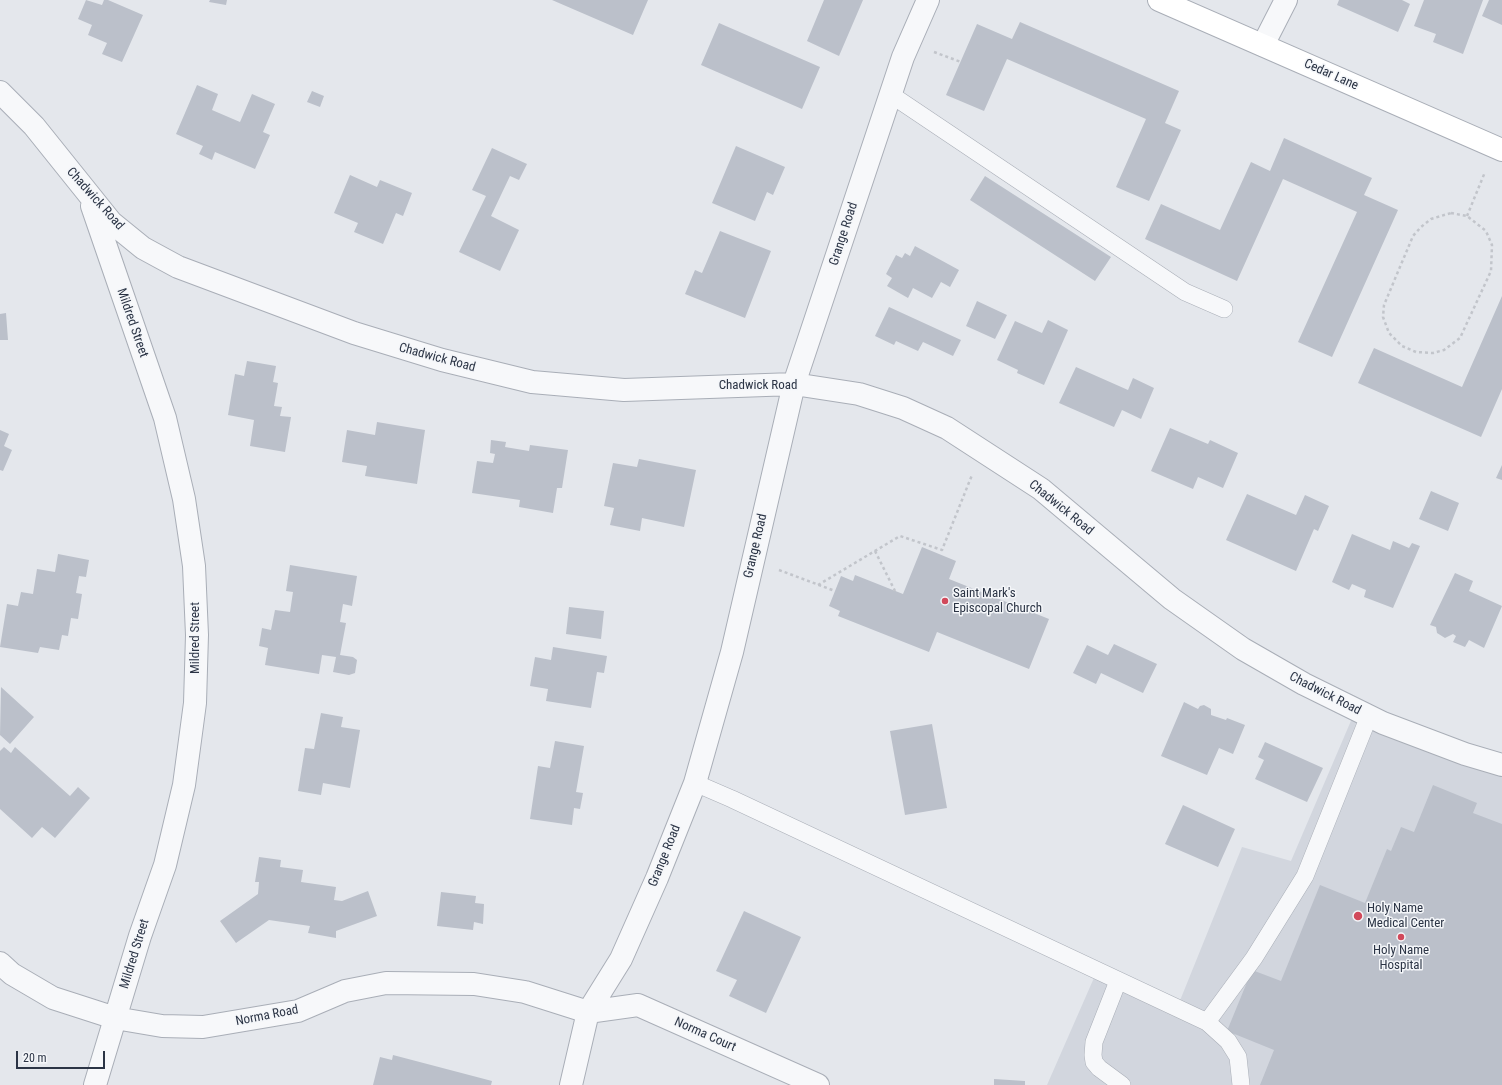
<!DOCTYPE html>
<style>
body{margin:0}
#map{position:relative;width:1502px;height:1085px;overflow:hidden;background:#e4e7ec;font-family:"Roboto Condensed",sans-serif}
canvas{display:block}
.scale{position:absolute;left:16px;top:1051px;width:89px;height:18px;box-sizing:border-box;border:2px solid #2b3445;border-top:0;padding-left:5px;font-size:12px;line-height:14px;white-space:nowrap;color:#2b3445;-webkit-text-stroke:3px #f4f6f9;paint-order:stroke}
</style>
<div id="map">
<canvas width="1502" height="1085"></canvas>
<div class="scale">20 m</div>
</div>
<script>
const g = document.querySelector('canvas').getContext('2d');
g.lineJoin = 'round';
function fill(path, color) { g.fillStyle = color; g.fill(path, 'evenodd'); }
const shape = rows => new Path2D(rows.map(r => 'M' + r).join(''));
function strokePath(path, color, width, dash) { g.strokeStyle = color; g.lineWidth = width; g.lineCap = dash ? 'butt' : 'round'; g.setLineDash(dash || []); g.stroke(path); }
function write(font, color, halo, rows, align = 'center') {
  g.font = font + ' "Roboto Condensed",sans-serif'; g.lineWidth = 3; g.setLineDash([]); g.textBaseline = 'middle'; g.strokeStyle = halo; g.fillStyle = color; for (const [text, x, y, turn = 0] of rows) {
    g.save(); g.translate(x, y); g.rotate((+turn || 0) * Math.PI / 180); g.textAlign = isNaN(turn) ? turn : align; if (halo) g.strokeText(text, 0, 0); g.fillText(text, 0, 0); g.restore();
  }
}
fill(shape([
 [1356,709,1502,765,1502,1085,1047,1085,1097,971,1177,1008,1242,847,1291,861]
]), '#d2d6de');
fill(shape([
 [86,0,102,5,104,0,108,0,143,15,122,62,102,54,107,43,88,35,92,25,78,19],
 [210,0,227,0,226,5,209,2],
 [552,0,648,0,633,35],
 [824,0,863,0,839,56,807,41],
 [1339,0,1402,0,1410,4,1398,32,1337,5],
 [1424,0,1483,0,1463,54,1433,42,1436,34,1414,26],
 [1489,0,1502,0,1502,25,1482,16],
 [1020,22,1179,91,1165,123,1181,130,1149,201,1116,187,1146,119,1007,59,984,111,946,95,977,24,1012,39],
 [719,23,820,67,802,109,701,65],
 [197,85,218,94,212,110,240,122,252,94,275,104,263,132,270,135,255,169,215,152,212,160,199,154,203,146,176,134],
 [312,91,324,96,320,107,307,102],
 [1284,138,1372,178,1364,195,1398,210,1332,357,1298,342,1357,212,1283,179,1237,281,1145,239,1161,204,1220,230,1251,162,1270,171],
 [736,146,785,167,773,195,767,192,755,221,712,203],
 [492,148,527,164,519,180,510,176,491,216,519,230,500,271,459,252,486,196,472,190],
 [350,175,377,187,380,180,412,193,403,216,396,213,383,244,354,232,358,223,334,213],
 [985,176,1111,257,1095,281,970,200],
 [720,231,771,251,745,318,685,294,695,270,702,273],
 [915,246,959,270,950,287,941,282,932,298,913,288,908,298,887,286,892,278,886,274,896,255,902,258,905,253,910,256],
 [1502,296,1502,389,1481,437,1358,383,1374,348,1462,387],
 [977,301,1007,315,995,339,966,326],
 [889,307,961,340,953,356,923,342,918,351,896,341,894,345,875,336],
 [6,313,8,340,0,340,0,314],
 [1048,320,1068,330,1044,385,1017,373,1018,370,997,360,1015,321,1042,333],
 [247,361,276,366,273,382,278,383,274,406,282,407,280,416,291,417,285,452,250,446,254,420,228,415,235,374,244,376],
 [1076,367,1128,390,1133,378,1154,388,1141,419,1122,410,1114,427,1059,403],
 [377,422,425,430,417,484,365,476,367,466,342,462,347,430,375,435],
 [1170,428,1208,444,1210,440,1238,453,1223,488,1198,477,1193,489,1151,471],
 [0,430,9,434,4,446,12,450,3,471,0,470],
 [491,440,506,442,505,447,529,451,530,445,568,450,562,488,557,488,553,513,519,507,520,500,472,493,477,461,493,463,495,454,490,453],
 [639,459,696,470,684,527,642,518,640,531,610,525,614,508,604,506,613,463,637,467],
 [1502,465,1502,480,1496,478],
 [1431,491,1459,503,1448,531,1419,519],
 [1247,494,1296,515,1305,495,1329,506,1318,531,1314,529,1296,571,1226,540],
 [1352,534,1390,550,1393,541,1409,548,1412,543,1420,546,1393,608,1364,597,1366,590,1352,584,1349,590,1332,582],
 [922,547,956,561,949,579,1049,619,1029,669,937,632,929,652,838,616,840,611,829,606,841,576,853,581,855,575,903,594],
 [58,554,89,560,86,577,79,576,76,593,82,594,78,619,71,618,68,636,62,635,59,650,40,647,38,653,0,647,7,604,18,606,21,592,33,594,37,569,55,572],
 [290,565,357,576,352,606,343,604,340,622,346,623,340,655,353,657,357,660,355,673,349,675,333,672,336,657,322,655,319,674,265,665,268,648,259,646,262,628,271,630,275,610,290,612,293,592,286,591],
 [1455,573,1473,581,1469,591,1502,606,1484,648,1469,640,1465,647,1453,642,1456,636,1453,634,1445,638,1437,633,1436,627,1430,625],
 [569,607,604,611,601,639,566,634],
 [1114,644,1157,664,1143,693,1101,673,1096,684,1073,673,1087,645,1108,655],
 [553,647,607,656,604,673,597,672,591,708,546,701,548,689,530,686,535,657,551,660],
 [1,687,34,717,10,744,0,735],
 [1184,702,1198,709,1200,706,1204,705,1211,709,1211,715,1226,720,1227,718,1245,725,1233,754,1219,748,1207,775,1161,756],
 [321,713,343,717,341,727,360,730,350,788,323,783,321,795,298,791,305,748,314,749],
 [932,724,947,808,905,815,890,731],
 [555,741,584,746,576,792,583,793,580,809,574,808,572,825,530,819,538,766,550,768],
 [1265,742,1323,768,1307,802,1255,779,1264,760,1258,757],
 [4,747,11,753,15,747,70,796,78,787,90,798,55,838,42,827,32,838,0,809,0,751],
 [1433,785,1477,803,1473,813,1502,824,1502,1085,1260,1085,1274,1050,1227,1031,1252,970,1281,981,1320,885,1365,903,1387,849,1391,851,1401,827,1414,832],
 [1183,805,1235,829,1218,867,1165,844],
 [259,857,281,860,280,867,303,870,301,882,336,887,334,900,342,901,368,891,377,916,336,931,336,938,308,933,310,926,269,920,236,943,220,921,258,894,259,882,255,882],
 [441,892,476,896,475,903,484,904,483,924,474,922,473,930,437,926],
 [744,911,801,937,766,1013,729,996,737,980,716,971],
 [393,1055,492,1081,491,1085,373,1085,380,1057,392,1060],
 [994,1079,1025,1081,1025,1085,994,1085]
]), '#bbc0ca');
const lane = shape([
 [890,94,1185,292,1224,309],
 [695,783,732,799,1207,1022,1228,1041,1238,1057,1241,1085],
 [1118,981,1094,1042,1093,1055,1094,1062,1099,1068,1122,1085],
 [1207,1022,1254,958,1305,876,1369,716]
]);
const street = shape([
 [1263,45,1286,0],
 [0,92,34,126,111,222,143,248,178,267,354,333,442,360,532,382,624,390,794,384,859,394,903,408,947,428,1041,489,1172,599,1243,649,1304,684,1383,723,1465,754,1502,765],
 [92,206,165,418,184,499,194,566,197,635,195,703,184,785,165,865,140,936,95,1085],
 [0,963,12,974,53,998,115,1018,162,1026,203,1027,298,1011,345,991,386,983,474,984,525,992,588,1012,638,1005,818,1085],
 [571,1085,588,1012,621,959,657,878,695,783,732,652,794,384,903,57,928,0]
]);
const secondary = shape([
 [1159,0,1502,150]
]);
strokePath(lane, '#a9aeb7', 18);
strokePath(street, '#a9aeb7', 24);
strokePath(secondary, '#a9aeb7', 24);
strokePath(shape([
 [934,52,961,62],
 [1451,213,1467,216,1486,231,1492,245,1491,271,1460,338,1444,350,1433,353,1416,352,1402,346,1389,333,1383,317,1384,305,1413,236,1421,227,1431,219,1451,213],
 [1467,216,1485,172],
 [875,551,895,591],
 [779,570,835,591],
 [818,585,900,536,942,550,972,475]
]), '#c2c5cb', 2.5, [3, 3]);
strokePath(lane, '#f7f8fa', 17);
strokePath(street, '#f7f8fa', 22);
strokePath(secondary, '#fff', 22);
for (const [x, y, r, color] of [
 [945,601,4,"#d1495b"],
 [1358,916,5,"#d1495b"],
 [1401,937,4,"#d1495b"]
]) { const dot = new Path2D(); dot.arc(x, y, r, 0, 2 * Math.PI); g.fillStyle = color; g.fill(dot); strokePath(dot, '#f4f6f9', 1.5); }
write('13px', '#2b3445', '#f4f6f9', [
 ["Cedar Lane",1331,75,24],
 ["Chadwick Road",95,199,48],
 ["Grange Road",844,234,-72],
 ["Mildred Street",132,323,71],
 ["Chadwick Road",437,358,15],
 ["Chadwick Road",758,386],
 ["Chadwick Road",1061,508,39],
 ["Grange Road",756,546,-77],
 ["Mildred Street",196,638,-90],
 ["Chadwick Road",1325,694,27],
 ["Grange Road",665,856,-68],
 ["Mildred Street",135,954,-73],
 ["Norma Road",267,1016,-11],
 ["Norma Court",705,1035,24]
]);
write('13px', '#2b3445', '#f4f6f9', [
 ["Saint Mark's",953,594],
 ["Episcopal Church",953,609],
 ["Holy Name",1367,909],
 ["Medical Center",1367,924],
 ["Holy Name",1401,951,"center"],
 ["Hospital",1401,966,"center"]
], 'left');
</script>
